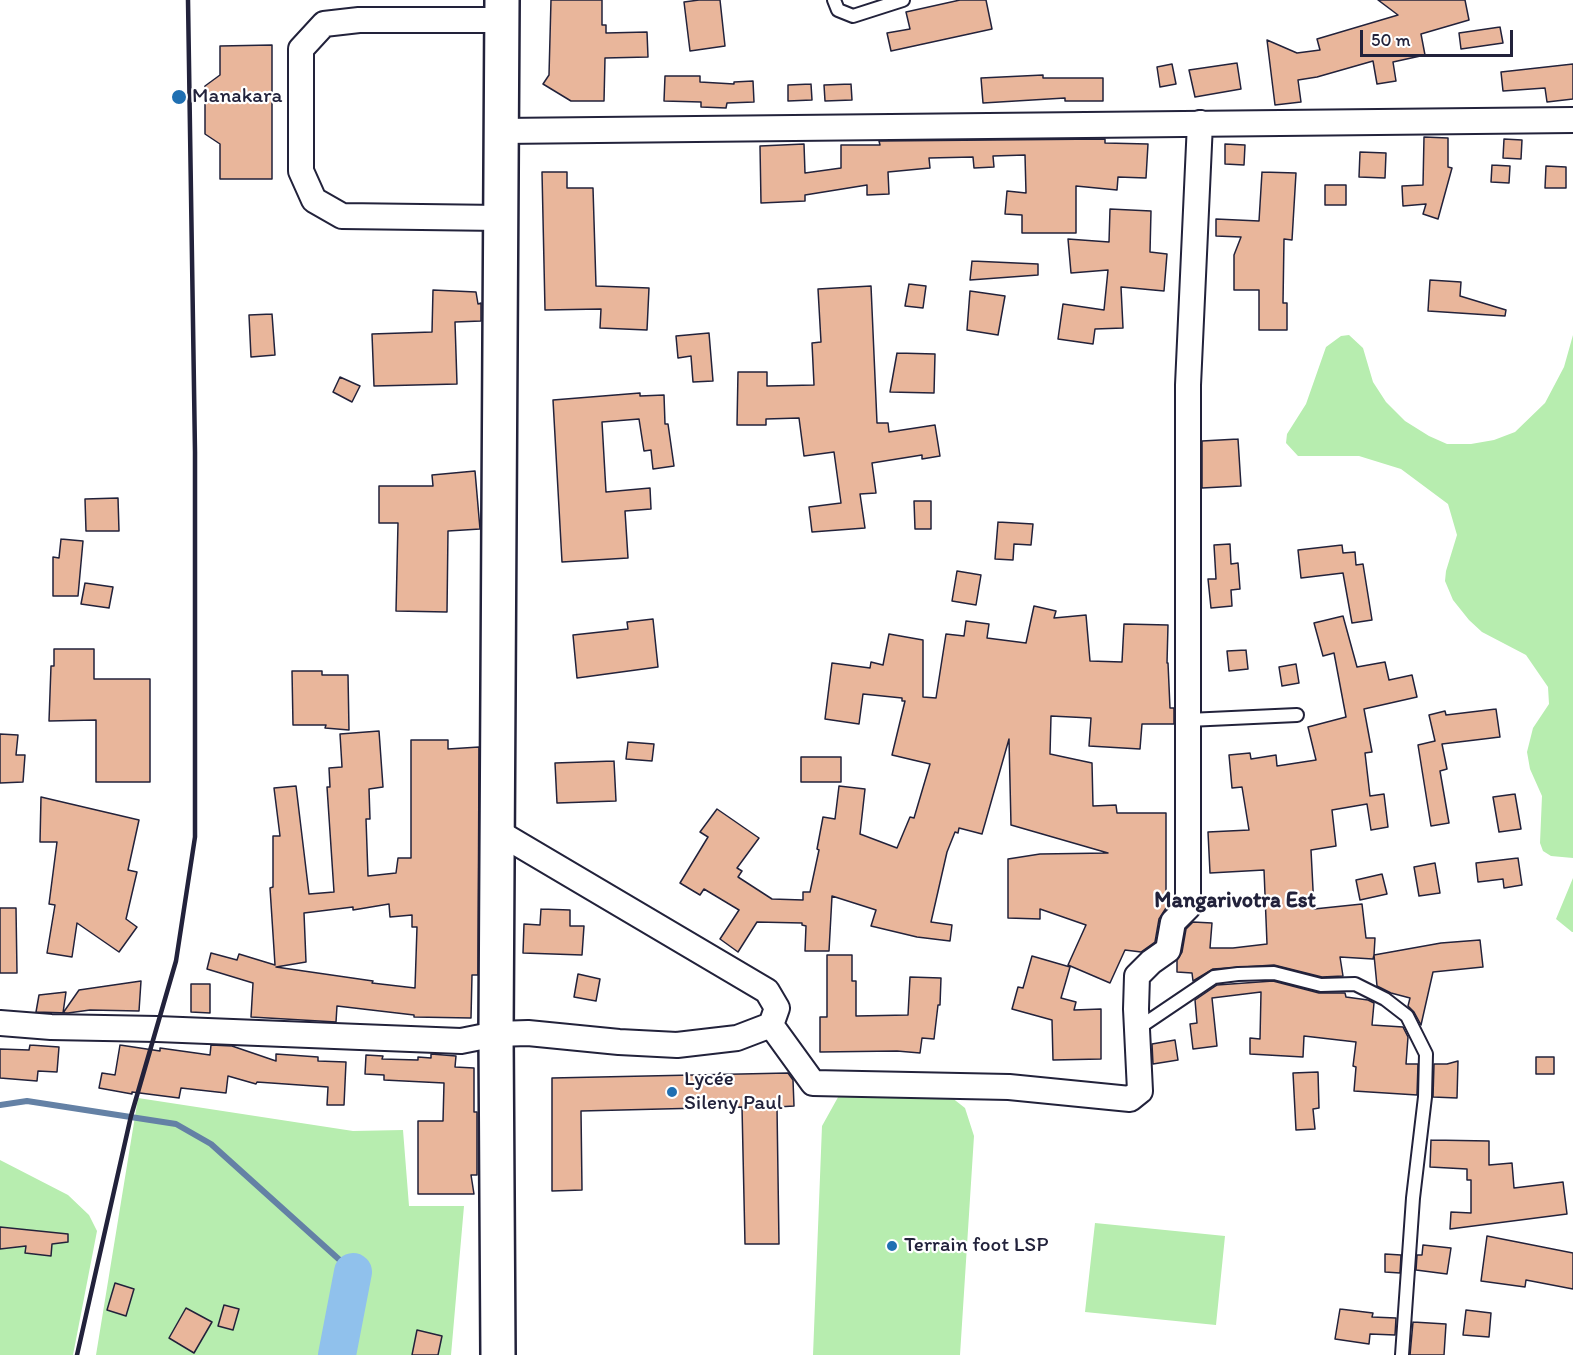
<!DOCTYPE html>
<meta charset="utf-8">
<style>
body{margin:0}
#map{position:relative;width:1573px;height:1355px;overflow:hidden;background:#fff;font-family:Itim,sans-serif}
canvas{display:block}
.scale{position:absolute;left:1360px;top:30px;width:153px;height:27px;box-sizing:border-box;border:3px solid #22223b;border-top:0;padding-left:8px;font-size:18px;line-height:21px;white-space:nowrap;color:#22223b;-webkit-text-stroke:4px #fff;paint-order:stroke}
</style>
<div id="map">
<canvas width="1573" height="1355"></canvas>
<div class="scale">50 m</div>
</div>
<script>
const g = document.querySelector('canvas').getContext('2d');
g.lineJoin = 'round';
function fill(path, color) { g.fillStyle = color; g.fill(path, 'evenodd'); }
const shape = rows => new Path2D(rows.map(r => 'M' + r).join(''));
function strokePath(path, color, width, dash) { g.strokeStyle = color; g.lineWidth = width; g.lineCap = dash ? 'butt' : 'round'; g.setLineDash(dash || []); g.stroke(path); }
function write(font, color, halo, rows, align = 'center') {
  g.font = font + ' Itim,sans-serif'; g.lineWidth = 4.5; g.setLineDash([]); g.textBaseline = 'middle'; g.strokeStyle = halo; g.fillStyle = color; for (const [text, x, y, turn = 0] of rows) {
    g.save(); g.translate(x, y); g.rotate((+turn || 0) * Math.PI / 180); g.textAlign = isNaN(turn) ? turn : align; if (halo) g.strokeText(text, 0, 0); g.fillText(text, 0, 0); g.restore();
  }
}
fill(shape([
 [1349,335,1363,348,1373,382,1386,402,1405,421,1429,436,1447,444,1471,444,1494,440,1515,432,1545,403,1564,367,1573,335,1573,858,1551,856,1543,851,1540,843,1542,796,1530,769,1527,752,1533,728,1549,704,1548,687,1526,655,1482,632,1469,620,1453,600,1445,581,1446,571,1457,535,1448,504,1401,469,1359,456,1298,456,1286,443,1287,434,1306,404,1326,347,1341,336],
 [1573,878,1573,932,1572,932,1556,919],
 [937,1086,965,1108,974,1136,960,1355,813,1355,822,1126,842,1090],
 [138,1098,353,1131,403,1130,409,1206,464,1206,451,1355,96,1355],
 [0,1160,68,1195,89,1215,97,1231,73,1355,0,1355],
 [1095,1223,1225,1236,1216,1325,1085,1312]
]), '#b7edaf');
strokePath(shape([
 [0,1105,27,1101,176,1124,211,1144,353,1272]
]), '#6481a5', 6);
strokePath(shape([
 [337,1355,353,1272]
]), '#90c1ec', 38);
const building = shape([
 [551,0,602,0,602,25,606,25,606,33,647,32,648,57,605,58,604,101,571,101,543,84,549,75,551,0],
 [699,0,720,0,725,46,690,51,684,2,699,0],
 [960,0,986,0,992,29,891,51,887,33,910,29,906,12,960,0],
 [1378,0,1465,0,1469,20,1421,34,1425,55,1393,62,1396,81,1377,84,1373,61,1317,77,1298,80,1301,102,1275,105,1267,40,1297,53,1320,50,1317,39,1398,15,1378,0],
 [1500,27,1503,43,1461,49,1459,33,1500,27],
 [272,45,272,179,220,179,220,144,205,134,205,86,220,75,220,46,272,45],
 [1237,63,1241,89,1195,97,1189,70,1237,63],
 [1172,64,1176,84,1160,87,1157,67,1172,64],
 [1573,64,1573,99,1547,102,1545,88,1503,91,1501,72,1573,64],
 [1043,75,1043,78,1103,78,1103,101,1065,101,1065,98,983,103,981,78,1043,75],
 [665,76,700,76,700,82,734,84,734,82,753,81,754,102,727,103,726,108,701,107,701,102,664,101,665,76],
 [811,84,812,100,788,101,788,85,811,84],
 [851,84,852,100,825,101,824,85,851,84],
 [1424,137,1448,138,1448,167,1452,168,1438,219,1423,214,1426,204,1403,206,1402,186,1423,185,1424,137],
 [1105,139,1105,143,1148,144,1146,178,1118,177,1117,190,1076,186,1076,233,1022,233,1022,215,1005,214,1007,191,1026,193,1025,155,993,156,994,167,974,168,973,157,929,158,930,168,888,172,889,194,867,195,867,185,805,195,805,201,761,203,760,146,804,144,805,173,841,168,841,145,880,145,879,141,1105,139],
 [1504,139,1522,140,1521,159,1503,158,1504,139],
 [1225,144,1245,145,1244,165,1225,164,1225,144],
 [1360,152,1386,153,1385,178,1359,177,1360,152],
 [1492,165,1510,166,1509,183,1491,182,1492,165],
 [1546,166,1566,167,1566,188,1545,188,1546,166],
 [542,172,567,172,567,188,593,188,596,286,649,288,647,330,600,328,601,309,545,310,542,172],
 [1262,172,1296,173,1292,240,1284,239,1283,303,1287,303,1287,330,1259,330,1259,290,1234,290,1234,255,1241,237,1216,236,1216,219,1259,221,1262,172],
 [1325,185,1346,185,1346,205,1325,205,1325,185],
 [1110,209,1151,211,1150,252,1167,254,1164,291,1121,287,1123,328,1095,329,1093,344,1058,339,1063,304,1104,310,1108,270,1071,273,1068,239,1109,242,1110,209],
 [972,261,1038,264,1038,275,970,280,972,261],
 [1430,280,1461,282,1460,296,1506,310,1505,316,1428,311,1430,280],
 [909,284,926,286,923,308,905,306,909,284],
 [871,286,877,423,888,423,889,432,935,425,940,456,922,459,922,455,872,463,876,493,860,494,865,528,812,532,809,507,841,503,834,452,804,456,799,418,766,419,766,425,737,425,738,372,767,372,767,386,814,385,812,343,821,342,818,289,871,286],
 [433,290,476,292,478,304,481,303,481,321,455,322,457,384,374,386,372,334,432,332,433,290],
 [970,291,1005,296,998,335,967,330,970,291],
 [272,314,275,355,251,357,249,315,272,314],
 [709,333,713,381,693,382,691,356,678,358,676,336,709,333],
 [897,353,935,354,934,393,890,392,897,353],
 [340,377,360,386,352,402,333,392,340,377],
 [640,393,640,396,664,395,665,424,668,424,674,466,653,469,651,450,644,451,639,419,602,422,606,492,650,488,651,509,625,511,628,558,562,562,553,400,640,393],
 [1238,439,1241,486,1202,488,1202,441,1238,439],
 [475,471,480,529,448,531,447,612,396,611,398,523,379,523,379,486,433,486,432,475,475,471],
 [118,498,119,531,86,531,85,499,118,498],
 [914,501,931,501,931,529,915,529,914,501],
 [998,522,1033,524,1031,545,1014,544,1013,560,995,559,998,522],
 [61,539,83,541,78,596,53,596,53,557,59,558,61,539],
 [1230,544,1231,564,1238,563,1240,589,1231,590,1232,606,1211,608,1208,579,1216,579,1214,545,1230,544],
 [1342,545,1343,553,1355,552,1356,565,1363,564,1372,620,1352,623,1343,573,1301,578,1298,550,1342,545],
 [957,571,981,575,976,605,952,601,957,571],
 [85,583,113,587,109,608,81,604,85,583],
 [1034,606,1056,611,1054,618,1086,615,1090,661,1122,662,1124,624,1168,625,1167,663,1168,663,1170,708,1174,708,1174,724,1142,724,1140,749,1089,746,1091,718,1051,716,1050,754,1092,763,1093,806,1116,805,1117,813,1166,813,1166,908,1159,919,1155,942,1141,952,1125,950,1110,983,1068,965,1086,925,1040,909,1040,919,1008,918,1008,859,1040,854,1108,853,1011,825,1009,739,982,834,959,828,958,833,955,832,947,852,931,922,952,925,950,941,917,937,871,926,876,910,832,896,829,951,805,951,806,926,802,925,802,923,757,922,738,952,720,939,739,910,704,889,700,895,680,883,708,837,700,832,717,809,759,838,737,868,742,871,738,877,772,899,803,900,803,892,810,892,819,850,817,849,823,817,835,819,839,786,865,789,860,834,897,848,910,817,914,818,930,764,892,755,905,701,902,701,902,698,863,694,859,724,825,719,832,663,870,668,871,662,883,665,889,634,923,640,923,697,936,698,946,634,964,636,966,621,989,624,987,638,1026,643,1034,606],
 [1343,616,1357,667,1385,662,1389,680,1412,675,1417,697,1364,709,1372,752,1365,753,1370,796,1384,794,1388,827,1371,830,1367,804,1332,810,1336,846,1311,850,1314,909,1362,904,1366,938,1375,938,1374,955,1441,943,1480,940,1483,967,1433,972,1421,1025,1414,1012,1408,1006,1410,998,1391,993,1377,986,1374,955,1373,959,1340,957,1343,976,1322,977,1274,965,1213,969,1193,981,1192,973,1177,972,1177,960,1182,952,1186,929,1193,922,1212,923,1210,948,1233,948,1267,944,1264,870,1210,873,1208,832,1249,830,1242,787,1232,788,1229,755,1250,753,1251,759,1276,755,1277,766,1316,760,1308,727,1346,717,1334,653,1323,656,1314,623,1343,616],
 [653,619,658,667,577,678,573,635,628,629,627,622,653,619],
 [54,649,94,649,94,679,150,679,150,782,96,782,96,720,49,721,51,666,54,666,54,649],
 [1246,650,1248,669,1229,671,1227,651,1246,650],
 [1296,664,1299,683,1282,686,1279,667,1296,664],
 [292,671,322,671,322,675,348,675,349,730,325,728,326,725,293,725,292,671],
 [1496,709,1500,737,1442,744,1447,769,1440,771,1449,823,1431,826,1418,745,1435,741,1429,715,1445,711,1446,715,1496,709],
 [379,731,383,787,369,789,370,819,366,819,368,876,396,873,398,858,411,858,411,740,448,740,448,749,479,747,478,975,472,975,471,1018,414,1017,414,1015,337,1006,336,1022,251,1017,253,983,207,969,211,953,237,960,239,954,275,965,270,888,273,887,273,836,280,836,274,788,296,786,309,894,334,892,327,787,330,787,329,768,342,767,340,734,379,731],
 [389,904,390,917,412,915,412,927,417,927,415,988,372,983,373,981,276,967,306,962,304,913,353,907,353,910,389,904],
 [0,734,18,735,16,755,25,755,23,782,0,783,0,734],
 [628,742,654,744,652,761,626,759,628,742],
 [801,757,841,757,841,782,801,782,801,757],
 [614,761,616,801,557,803,555,763,614,761],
 [1515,794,1521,829,1499,832,1493,797,1515,794],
 [41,797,139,820,128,870,137,872,126,919,137,927,119,952,77,923,72,957,47,953,55,905,49,904,57,842,40,842,41,797],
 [1518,858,1522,885,1504,888,1503,879,1478,882,1476,863,1518,858],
 [1435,863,1440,893,1419,896,1414,867,1435,863],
 [1382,874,1387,894,1360,900,1356,880,1382,874],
 [0,908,16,908,17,973,0,973,0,908],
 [541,909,570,910,570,926,584,926,582,955,523,953,524,924,540,925,541,909],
 [827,955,852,955,852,981,856,981,856,1016,908,1015,910,977,941,978,940,1005,938,1005,934,1039,922,1038,920,1053,897,1051,820,1052,820,1017,827,1017,827,955],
 [1032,956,1070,967,1061,998,1076,1002,1074,1010,1101,1009,1101,1059,1053,1060,1052,1020,1012,1009,1018,987,1023,988,1032,956],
 [578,974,600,979,596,1001,574,997,578,974],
 [141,981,139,1011,90,1010,68,1013,36,1012,39,995,66,992,63,1013,79,990,141,981],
 [1273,981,1319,993,1345,993,1346,997,1368,1000,1374,1003,1372,1025,1403,1027,1408,1037,1406,1064,1418,1064,1417,1095,1354,1091,1356,1067,1353,1066,1356,1042,1304,1036,1303,1057,1250,1054,1250,1038,1260,1039,1261,992,1212,998,1217,1046,1193,1049,1190,1024,1197,1023,1195,1000,1217,985,1273,981],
 [191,984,210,984,210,1013,191,1012,191,984],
 [1175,1040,1178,1060,1153,1064,1152,1044,1175,1040],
 [30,1045,59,1047,57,1072,38,1071,37,1081,0,1078,0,1049,29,1050,30,1045],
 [120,1045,160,1051,160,1048,210,1055,211,1045,232,1046,276,1061,276,1054,318,1057,318,1061,346,1062,344,1105,327,1105,328,1087,257,1082,256,1084,228,1076,226,1093,181,1088,179,1098,132,1092,132,1094,99,1088,102,1073,115,1075,120,1045],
 [431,1054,456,1056,455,1067,474,1068,474,1112,477,1112,477,1175,471,1175,474,1194,418,1194,418,1121,443,1121,444,1083,384,1080,384,1075,365,1074,366,1055,383,1056,382,1059,418,1060,418,1057,431,1058,431,1054],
 [1536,1057,1554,1057,1554,1074,1536,1074,1536,1057],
 [1458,1061,1457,1098,1433,1097,1434,1064,1447,1064,1458,1061],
 [1318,1072,1319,1108,1313,1109,1315,1129,1296,1130,1293,1073,1318,1072],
 [788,1073,793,1080,794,1106,777,1107,779,1244,745,1244,742,1107,581,1111,582,1190,552,1191,552,1078,788,1073],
 [1431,1140,1489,1141,1489,1165,1512,1163,1514,1188,1563,1182,1567,1214,1450,1229,1451,1212,1471,1213,1471,1180,1467,1180,1467,1169,1430,1167,1431,1140],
 [0,1227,68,1234,68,1242,52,1244,51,1256,25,1253,26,1246,0,1249,0,1227],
 [1487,1236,1573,1253,1573,1289,1526,1280,1525,1287,1481,1281,1487,1236],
 [1423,1245,1451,1248,1447,1274,1416,1270,1417,1255,1422,1255,1423,1245],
 [1385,1254,1401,1255,1400,1273,1385,1272,1385,1254],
 [115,1283,134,1289,126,1316,107,1310,115,1283],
 [224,1305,239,1309,233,1330,218,1326,224,1305],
 [186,1308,212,1322,194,1353,169,1338,186,1308],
 [1340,1309,1373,1313,1372,1317,1396,1318,1395,1335,1370,1334,1369,1344,1335,1339,1340,1309],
 [1466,1310,1491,1313,1489,1337,1463,1335,1466,1310],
 [1413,1322,1446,1324,1444,1355,1410,1355,1413,1322],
 [417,1330,442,1336,438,1355,412,1355,417,1330]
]);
fill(building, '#e9b69b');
strokePath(building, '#22223b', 1.5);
const service = shape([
 [834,0,838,10,853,16,903,0],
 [1188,720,1297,715],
 [1137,1029,1214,977,1238,974,1274,973,1321,985,1355,984,1385,999,1407,1016,1426,1054,1425,1097,1413,1198,1402,1355]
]);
const minor = shape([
 [501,131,1573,120],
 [501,218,342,216,314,200,301,171,301,49,324,24,359,20,501,20],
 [0,1023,51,1027,157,1029,461,1041,496,1034,528,1033,619,1042,677,1045,737,1038,771,1025,777,1008,767,991,498,832],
 [771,1025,813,1083,1009,1087,1130,1099,1140,1091,1136,1009,1137,976,1151,962,1168,950,1173,922,1188,907,1188,385,1200,123]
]);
const secondary = shape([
 [498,1355,496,1034,502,0]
]);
strokePath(service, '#22223b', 16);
strokePath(minor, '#22223b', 28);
strokePath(secondary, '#22223b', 38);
strokePath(service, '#fff', 12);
strokePath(minor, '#fff', 24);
strokePath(secondary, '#fff', 33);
strokePath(shape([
 [77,1355,131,1116,176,961,195,837,195,452,188,0]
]), '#22223b', 4.5);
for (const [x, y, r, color] of [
 [179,97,8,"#1f6fb2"],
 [672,1092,6,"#1f6fb2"],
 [892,1246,6,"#1f6fb2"]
]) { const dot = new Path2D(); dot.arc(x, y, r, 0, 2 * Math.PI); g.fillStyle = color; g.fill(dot); strokePath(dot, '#fff', 2); }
write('21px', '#22223b', '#fff', [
 ["Manakara",192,97],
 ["Lycée",684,1080],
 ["Sileny Paul",684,1104],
 ["Terrain foot LSP",904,1246]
], 'left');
write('bold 22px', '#22223b', '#fff', [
 ["Mangarivotra Est",1235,901]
]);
</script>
